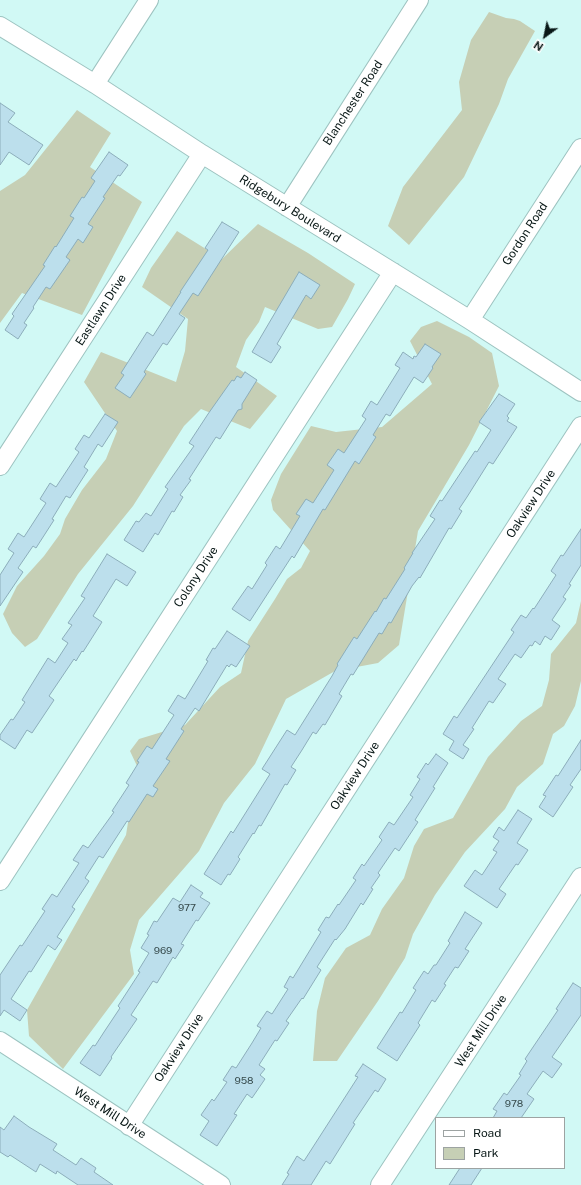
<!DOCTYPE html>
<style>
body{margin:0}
#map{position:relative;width:581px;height:1185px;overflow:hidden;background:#d1f9f5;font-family:"Public Sans",sans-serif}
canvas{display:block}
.legend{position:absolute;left:435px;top:1117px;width:130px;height:52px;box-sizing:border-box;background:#fff;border:1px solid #9da3a2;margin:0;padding:5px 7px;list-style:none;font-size:12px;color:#091817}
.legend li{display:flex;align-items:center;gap:8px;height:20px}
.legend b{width:20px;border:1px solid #9da3a2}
.north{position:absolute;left:525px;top:16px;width:40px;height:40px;-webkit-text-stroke:3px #fff;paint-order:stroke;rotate:213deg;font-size:11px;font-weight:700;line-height:16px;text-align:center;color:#091817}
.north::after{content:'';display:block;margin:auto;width:14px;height:18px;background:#091817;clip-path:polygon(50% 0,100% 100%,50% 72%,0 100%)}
</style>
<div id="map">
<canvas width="581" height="1185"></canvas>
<ul class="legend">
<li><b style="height:5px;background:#fff"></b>Road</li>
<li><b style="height:11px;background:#c6cfb5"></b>Park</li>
</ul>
<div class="north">N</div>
</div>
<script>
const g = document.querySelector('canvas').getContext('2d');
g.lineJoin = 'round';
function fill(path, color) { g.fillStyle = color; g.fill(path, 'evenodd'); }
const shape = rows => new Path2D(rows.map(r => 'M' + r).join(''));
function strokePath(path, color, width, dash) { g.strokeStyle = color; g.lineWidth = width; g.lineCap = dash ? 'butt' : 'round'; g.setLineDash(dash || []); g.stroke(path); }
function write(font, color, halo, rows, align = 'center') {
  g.font = font + ' "Public Sans",sans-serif'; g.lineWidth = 3.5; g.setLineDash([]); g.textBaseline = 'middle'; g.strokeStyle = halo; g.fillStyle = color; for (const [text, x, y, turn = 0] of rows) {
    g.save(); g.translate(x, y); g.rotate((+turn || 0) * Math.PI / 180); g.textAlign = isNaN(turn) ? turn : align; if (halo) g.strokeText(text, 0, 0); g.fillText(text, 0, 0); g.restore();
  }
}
fill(shape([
 [489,12,506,18,514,19,520,21,535,31,508,79,499,104,464,177,409,245,388,226,403,187,462,110,459,82,471,40],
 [77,110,111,133,90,167,142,202,82,315,22,293,0,323,0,191,25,175],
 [258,224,308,253,355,284,348,299,332,327,318,329,265,307,259,322,246,340,236,367,277,396,250,429,201,409,184,426,133,506,78,574,37,639,25,647,12,633,3,614,17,586,44,556,60,534,65,519,82,490,106,459,117,431,84,382,101,352,176,382,185,351,188,319,142,287,151,268,177,231,222,259],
 [437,321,469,337,492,353,499,386,469,445,418,531,399,645,378,663,335,671,286,699,255,764,224,803,199,851,139,920,130,950,134,974,63,1069,29,1036,27,1010,126,835,137,766,130,751,139,739,185,725,220,687,241,673,248,641,275,599,287,579,301,568,310,551,273,510,271,500,281,474,311,426,336,432,382,427,432,384,410,341,421,327],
 [581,601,581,681,575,706,564,726,553,734,543,764,517,787,505,809,465,852,435,895,413,934,405,958,378,1001,337,1061,313,1061,317,1011,325,978,346,948,370,935,382,909,404,878,414,846,424,829,453,818,488,757,521,721,542,706,549,680,551,654,576,623]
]), '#c6cfb5');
const building = shape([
 [0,103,15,113,8,122,43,145,29,165,9,152,0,165,0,103],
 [109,152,128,165,120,176,118,175,103,197,105,198,88,224,93,227,83,243,78,239,66,257,70,260,50,289,46,287,33,307,34,308,24,323,27,325,18,339,5,330,14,316,12,314,45,266,43,265,55,246,56,247,74,218,70,216,82,197,84,198,95,181,91,178,109,152],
 [222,222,239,232,198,296,193,293,179,314,185,318,167,345,163,343,144,372,146,374,130,398,115,388,124,375,121,373,147,332,153,336,181,292,180,292,208,250,205,248,222,222],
 [299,272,320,285,311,299,306,295,277,344,281,347,271,363,252,352,299,272],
 [425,344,441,354,432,367,433,368,423,383,414,377,390,416,386,414,373,435,376,437,359,464,355,461,325,510,323,509,294,558,292,556,250,621,232,609,248,586,252,589,267,565,265,563,276,546,280,549,300,516,296,514,306,499,313,503,334,470,327,465,338,449,344,453,366,419,362,416,371,401,377,405,400,368,395,365,403,352,413,359,414,356,416,357,425,344],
 [245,372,257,380,242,404,242,409,238,410,220,439,216,437,189,479,191,480,180,495,183,497,174,512,172,511,158,535,155,533,143,552,124,540,136,521,139,522,146,513,151,516,168,489,165,487,194,446,189,443,208,414,232,380,234,381,237,376,241,378,245,372],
 [499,394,515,404,507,416,509,418,507,421,517,427,493,464,489,462,467,497,459,509,462,511,451,529,449,528,420,578,419,577,412,586,391,623,389,622,382,634,379,633,353,675,351,674,339,694,342,696,325,725,323,724,316,734,313,732,302,750,291,767,296,770,287,785,285,784,261,826,259,825,254,834,253,833,238,857,240,859,230,875,228,874,221,885,204,874,231,831,233,833,270,774,262,769,287,730,295,735,332,676,338,665,337,664,354,637,357,639,375,611,376,612,384,598,386,599,405,569,404,568,413,553,412,553,435,519,430,516,440,500,442,501,475,451,477,452,491,430,479,422,499,394],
 [105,414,118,422,102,447,98,444,84,467,88,470,70,498,66,496,52,519,54,520,36,548,33,546,18,568,23,572,0,606,0,575,14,553,8,549,18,533,24,537,46,503,40,499,50,483,56,487,79,452,75,449,84,435,89,438,105,414],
 [581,529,581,565,569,584,571,585,563,597,566,599,552,620,560,626,551,640,545,636,540,645,535,641,532,646,530,645,521,658,515,654,498,679,506,684,493,703,489,701,472,728,474,729,463,745,469,749,463,759,449,750,454,741,443,734,454,716,457,718,514,632,511,630,521,615,526,618,533,608,534,609,556,575,551,571,561,555,563,556,581,529],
 [107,554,136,572,127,586,116,579,93,616,102,622,83,652,82,651,76,661,74,659,49,696,54,700,32,733,27,730,15,749,0,739,0,735,11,719,13,720,25,702,22,700,48,658,55,663,68,643,62,639,72,625,68,623,85,598,81,596,107,554],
 [227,631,250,646,236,667,231,664,229,667,227,665,199,711,195,708,181,729,184,731,166,759,170,761,153,786,158,789,153,797,147,794,129,822,127,821,103,858,99,856,85,878,89,881,72,907,75,909,57,937,62,940,55,950,48,945,31,972,29,971,11,999,27,1010,20,1021,4,1010,0,1016,0,975,20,945,22,946,45,911,42,909,52,894,57,897,79,863,73,860,83,845,88,848,114,812,112,811,129,785,126,783,139,762,137,761,147,746,152,749,174,715,168,711,178,695,185,699,208,661,206,660,213,648,215,649,227,631],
 [581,740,581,769,570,785,573,787,553,817,539,807,546,796,543,795,556,775,558,776,581,740],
 [436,754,448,763,433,787,435,788,415,820,418,822,399,851,395,848,378,873,380,875,371,888,373,889,363,905,361,903,345,929,336,940,335,939,317,967,321,970,303,999,302,998,286,1021,289,1023,277,1041,275,1040,259,1065,265,1069,260,1075,265,1079,252,1098,247,1094,234,1114,237,1115,217,1146,200,1135,209,1121,201,1115,212,1099,214,1101,227,1082,223,1080,232,1066,236,1068,252,1043,261,1028,257,1026,267,1011,272,1014,288,989,284,987,290,976,293,978,321,932,318,930,326,917,329,918,338,904,339,905,356,880,353,878,362,864,364,866,382,840,379,837,389,822,394,825,413,797,410,795,420,779,417,777,426,763,428,765,436,754],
 [518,810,532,819,517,843,528,850,518,865,516,864,499,889,506,894,497,908,464,886,475,870,482,875,497,852,493,850,499,841,493,837,499,827,504,831,518,810],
 [191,885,203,893,200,897,210,903,198,921,196,920,181,944,184,945,175,959,173,957,157,983,153,981,131,1015,137,1019,111,1057,112,1058,100,1076,80,1063,93,1045,95,1046,104,1032,120,1008,118,1006,140,972,138,971,149,953,141,948,149,935,147,934,154,921,157,922,173,898,180,902,191,885],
 [465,912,482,923,465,949,469,951,458,968,455,967,444,984,446,985,435,1002,432,1000,418,1023,420,1025,397,1061,377,1048,400,1012,402,1013,416,990,413,988,424,971,428,974,434,965,436,965,450,943,448,941,465,912],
 [573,983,581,988,581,1015,552,1057,562,1064,552,1078,543,1071,527,1094,534,1099,521,1118,493,1118,497,1111,493,1109,504,1093,507,1095,521,1075,519,1074,527,1061,525,1059,558,1010,556,1009,573,983],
 [363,1064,386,1079,378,1092,375,1090,353,1123,355,1124,330,1164,326,1161,311,1185,282,1185,289,1174,287,1173,297,1156,304,1161,358,1077,355,1076,363,1064],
 [14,1116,29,1127,57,1144,53,1150,76,1165,81,1158,96,1168,94,1172,113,1185,78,1185,57,1171,56,1174,40,1164,36,1172,10,1155,8,1157,0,1152,0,1127,4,1130,14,1116],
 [460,1168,482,1168,471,1185,449,1185,460,1168]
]);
fill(building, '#bcdfec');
strokePath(building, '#8cadba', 1);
const minor = shape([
 [0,26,95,84,202,154,470,320,581,392],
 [95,84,149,0],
 [287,207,419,0],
 [470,320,581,148],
 [0,466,202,154],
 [0,881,393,272],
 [0,1041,221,1185],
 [129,1126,581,426],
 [380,1185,581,877]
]);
strokePath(minor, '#9dc3c0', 20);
strokePath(minor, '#fff', 18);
write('10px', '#364a4c', null, [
 ["977",187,908],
 ["969",163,951],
 ["958",244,1081],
 ["978",514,1104]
]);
write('12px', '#091817', '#fff', [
 ["Blanchester Road",353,103,-57],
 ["Ridgebury Boulevard",290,209,32],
 ["Gordon Road",525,234,-57],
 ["Eastlawn Drive",101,310,-57],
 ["Oakview Drive",531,504,-57],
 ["Colony Drive",196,577,-57],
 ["Oakview Drive",355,776,-57],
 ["West Mill Drive",481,1031,-57],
 ["Oakview Drive",179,1048,-57],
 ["West Mill Drive",110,1113,33]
]);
</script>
